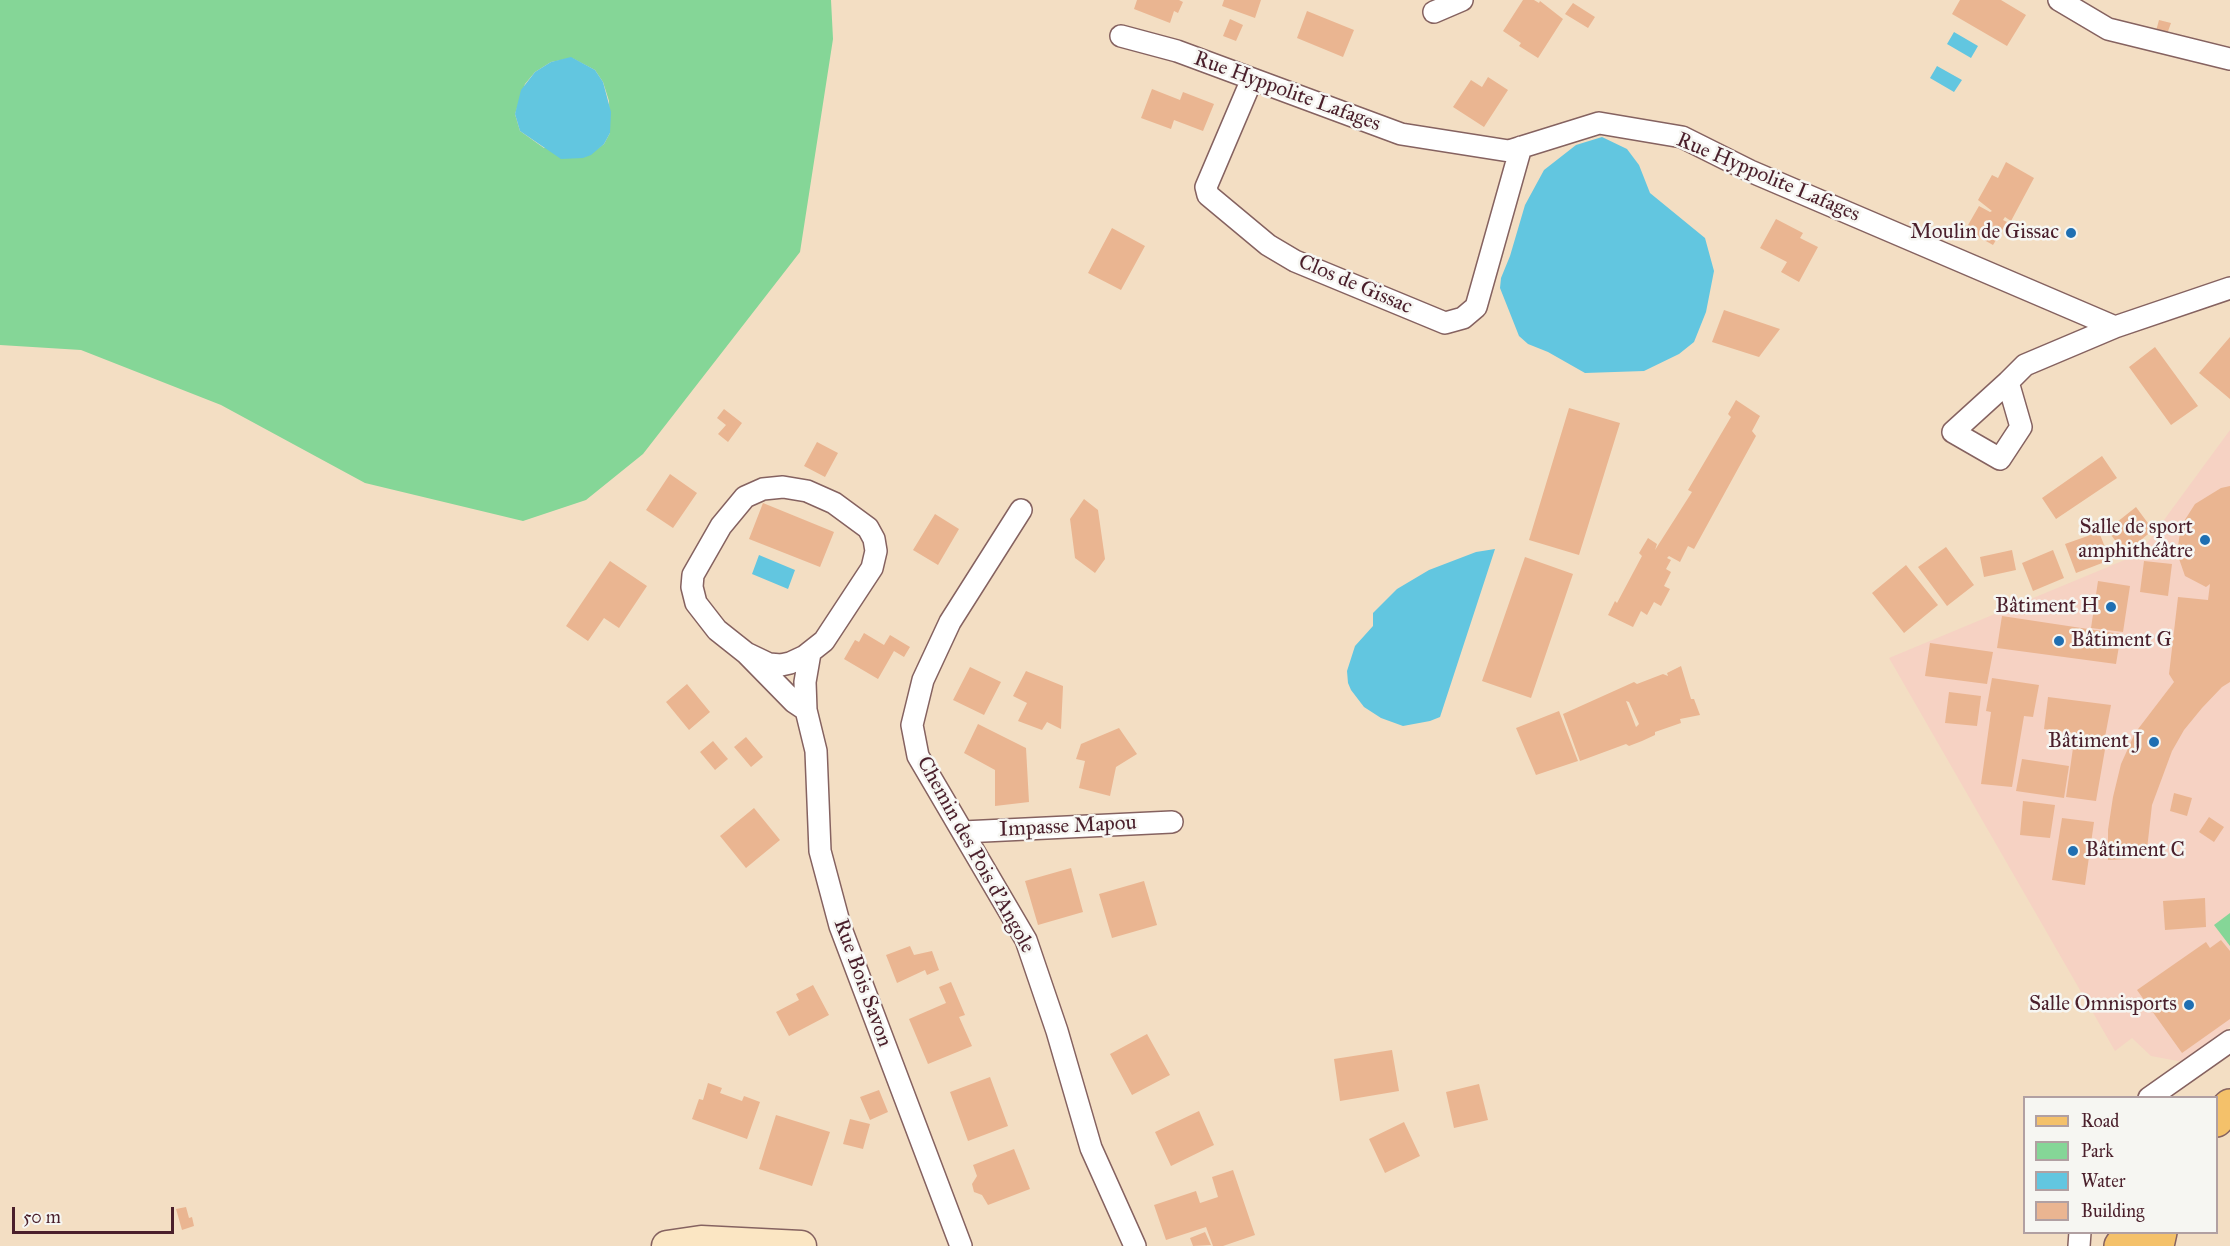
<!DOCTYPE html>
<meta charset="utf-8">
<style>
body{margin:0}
#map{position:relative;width:2230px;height:1246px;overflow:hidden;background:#f3dec3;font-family:"IM FELL Great Primer",serif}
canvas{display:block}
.legend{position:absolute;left:2023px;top:1096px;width:195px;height:138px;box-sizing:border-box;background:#f6f6f2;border:2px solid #b1a0a2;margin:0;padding:8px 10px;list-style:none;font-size:18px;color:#4a1f2b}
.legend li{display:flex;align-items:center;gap:12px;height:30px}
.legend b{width:30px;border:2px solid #b1a0a2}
.scale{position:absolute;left:12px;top:1207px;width:162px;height:27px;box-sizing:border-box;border:3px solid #4a1f2b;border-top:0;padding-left:8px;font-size:18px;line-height:21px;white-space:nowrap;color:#4a1f2b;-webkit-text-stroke:4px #f6f6f2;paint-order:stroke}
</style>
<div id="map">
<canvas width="2230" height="1246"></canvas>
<ul class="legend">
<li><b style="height:8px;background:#f4c16a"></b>Road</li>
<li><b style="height:16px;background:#85d697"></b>Park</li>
<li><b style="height:16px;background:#62c6e0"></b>Water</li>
<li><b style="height:16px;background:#eab591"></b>Building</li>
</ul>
<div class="scale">50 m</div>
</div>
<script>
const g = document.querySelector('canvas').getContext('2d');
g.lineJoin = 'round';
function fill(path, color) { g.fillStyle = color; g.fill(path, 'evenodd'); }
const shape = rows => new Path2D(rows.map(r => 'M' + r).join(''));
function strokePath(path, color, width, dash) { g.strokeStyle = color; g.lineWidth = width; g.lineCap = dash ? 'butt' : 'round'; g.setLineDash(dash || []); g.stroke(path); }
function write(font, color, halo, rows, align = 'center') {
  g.font = font + ' "IM FELL Great Primer",serif'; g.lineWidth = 5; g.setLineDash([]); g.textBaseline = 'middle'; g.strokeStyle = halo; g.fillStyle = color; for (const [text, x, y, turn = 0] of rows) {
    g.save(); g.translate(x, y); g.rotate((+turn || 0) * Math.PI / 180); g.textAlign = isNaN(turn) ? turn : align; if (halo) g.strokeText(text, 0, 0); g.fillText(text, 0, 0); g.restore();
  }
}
fill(shape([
 [2230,430,2230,1027,2183,1062,2151,1056,2132,1038,2115,1051,1889,658,2139,554]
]), '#f6d2c3');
fill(shape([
 [0,0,831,0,833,39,800,252,643,454,586,500,523,521,365,483,221,405,81,350,0,345],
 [572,58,595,70,603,82,609,101,610,133,604,144,597,149,544,148,520,131,515,114,525,84,535,72,551,62],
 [2230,913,2230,946,2214,925]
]), '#85d697');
fill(shape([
 [1954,32,1978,46,1971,58,1947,44],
 [571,57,595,70,603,82,611,112,610,133,604,144,591,155,583,158,561,159,520,131,515,114,521,90,535,72,551,62],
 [1937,66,1962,80,1954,92,1930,78],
 [1602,137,1627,149,1639,165,1650,193,1705,238,1714,271,1706,312,1694,342,1679,354,1644,371,1585,373,1548,352,1528,344,1519,336,1500,288,1501,278,1510,256,1525,205,1544,170,1576,145],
 [1495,549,1440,717,1430,721,1403,726,1381,718,1364,707,1351,690,1348,683,1347,671,1355,646,1373,626,1373,613,1397,589,1429,570,1476,552],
 [759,555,795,570,788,589,752,574]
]), '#62c6e0');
fill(shape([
 [1137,0,1179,0,1183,2,1178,13,1174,11,1170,23,1134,9],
 [1224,0,1261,0,1255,18,1222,6],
 [1523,0,1534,0,1539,3,1540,1,1563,19,1538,58,1519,46,1521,43,1503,31],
 [1960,0,2001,0,2026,15,2007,46,1952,14],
 [1573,3,1595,17,1588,28,1565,14],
 [1307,11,1354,30,1343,57,1297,38],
 [1230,19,1243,25,1236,41,1223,36],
 [2159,20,2171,23,2167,34,2156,31],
 [1488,77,1508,90,1484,127,1453,107,1471,80,1482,87],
 [1152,89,1180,100,1183,92,1214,104,1203,131,1174,120,1171,129,1141,118],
 [2006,162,2034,178,2011,221,2005,217,2003,220,2007,222,1993,245,1977,236,1964,232,1979,206,1990,212,1992,211,1978,200,1992,175,1998,178],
 [1776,219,1803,233,1800,238,1818,247,1799,282,1781,272,1787,262,1760,248],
 [1112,228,1145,246,1121,290,1088,273],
 [1724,310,1780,329,1759,357,1712,342],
 [2230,337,2230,399,2199,373],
 [2155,347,2198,406,2171,425,2129,367],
 [1736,400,1760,416,1752,431,1756,436,1694,549,1688,546,1680,562,1669,556,1667,558,1671,560,1666,569,1671,572,1664,586,1670,589,1661,606,1654,602,1647,615,1641,611,1633,627,1608,615,1615,601,1617,603,1642,556,1639,553,1648,538,1657,544,1655,550,1692,492,1688,490,1731,417,1728,414],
 [1569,408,1620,423,1579,555,1529,540],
 [724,409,742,423,728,442,718,434,726,425,717,418],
 [817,442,838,453,825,477,804,466],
 [2102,456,2117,478,2056,519,2042,498],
 [670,474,697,493,673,528,646,510],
 [2230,486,2230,682,2222,687,2202,708,2184,730,2172,751,2152,805,2146,858,2108,860,2108,830,2113,797,2121,764,2135,733,2174,682,2169,674,2178,597,2208,600,2210,584,2206,587,2185,576,2177,553,2181,526,2195,504,2221,488],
 [1084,499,1098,510,1105,559,1095,573,1075,558,1070,519],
 [763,503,834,532,820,567,749,539],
 [2136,507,2153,530,2125,553,2107,530],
 [935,514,959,529,938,565,913,550],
 [2099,532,2110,560,2076,573,2065,544],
 [1946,547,1974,585,1947,606,1918,567],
 [2012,550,2016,570,1984,577,1980,557],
 [2053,550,2064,578,2033,591,2022,563],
 [1525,557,1573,574,1531,698,1482,681],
 [610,561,647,586,619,628,604,618,588,641,566,626],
 [2144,561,2172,564,2168,596,2140,592],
 [1906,565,1938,605,1904,633,1872,593],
 [2098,581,2130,586,2123,632,2091,628],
 [2002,616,2121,634,2116,664,1997,648],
 [864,633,884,645,890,635,910,647,904,657,894,651,878,679,844,659,855,640,859,642],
 [1930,643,1993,652,1987,684,1925,676],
 [1681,666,1691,699,1694,699,1700,715,1680,719,1681,723,1655,732,1655,735,1642,741,1629,746,1626,744,1580,761,1563,714,1634,682,1637,684,1663,674,1668,676,1667,673],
 [1626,701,1629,702,1639,724,1636,727],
 [970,667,1001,682,984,715,953,700],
 [1026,671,1063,686,1061,729,1047,722,1042,730,1018,721,1027,703,1013,696],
 [1992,678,2039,685,2033,717,2024,716,2012,787,1981,784,1991,712,1986,711],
 [687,684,710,712,689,730,666,702],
 [1949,692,1981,696,1977,726,1945,723],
 [2048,697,2111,705,2105,737,2044,729],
 [1559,711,1578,761,1536,775,1516,728],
 [978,724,1026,748,1029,802,995,806,995,770,964,753],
 [1119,728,1137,754,1116,767,1110,796,1079,788,1085,761,1076,759,1081,744],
 [2075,734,2107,738,2096,801,2066,797],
 [746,737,763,757,751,767,734,747],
 [713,741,728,759,715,770,700,752],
 [2022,759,2069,766,2064,798,2016,791],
 [2174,793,2192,798,2187,816,2170,811],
 [2023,801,2055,805,2050,838,2020,835],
 [754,808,780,840,746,868,720,836],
 [2209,817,2224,827,2214,842,2199,832],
 [2062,818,2094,822,2085,885,2052,880],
 [1071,868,1083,912,1038,925,1025,881],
 [1144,881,1157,925,1112,938,1099,894],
 [2205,898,2206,927,2165,930,2163,901],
 [2221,940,2230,951,2230,1019,2182,1053,2137,990,2206,942,2210,948],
 [910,946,914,955,932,951,939,970,927,975,925,970,897,983,886,955],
 [951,982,965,1015,959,1017,972,1046,928,1064,909,1019,946,1003,939,987],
 [813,985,829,1015,789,1036,776,1012,799,1000,796,994],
 [1147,1034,1170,1075,1132,1095,1110,1054],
 [1392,1050,1399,1091,1340,1101,1334,1059],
 [990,1077,1008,1126,968,1141,950,1092],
 [708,1083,722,1088,720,1093,742,1101,744,1096,760,1102,747,1139,692,1119,699,1099,703,1100],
 [1479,1084,1488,1120,1454,1128,1446,1092],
 [879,1090,888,1112,870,1120,860,1097],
 [1199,1111,1214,1145,1171,1166,1155,1132],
 [776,1115,830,1132,812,1186,759,1169],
 [850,1119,870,1124,863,1149,843,1144],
 [1404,1122,1420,1156,1385,1173,1369,1139],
 [1014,1149,1030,1189,988,1205,982,1195,974,1192,972,1184,977,1176,973,1165],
 [1233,1170,1255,1235,1223,1246,1213,1246,1206,1227,1166,1240,1154,1205,1196,1191,1200,1203,1218,1197,1212,1177],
 [186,1207,189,1218,192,1217,194,1226,182,1230,176,1209],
 [1205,1232,1211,1245,1193,1246,1190,1238]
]), '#eab591');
const street = shape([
 [2059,0,2108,29,2230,59],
 [1434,12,1462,0],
 [1121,36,1177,51,1401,134,1509,151,1599,123,1682,137,1750,171,2115,327,2230,288],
 [1252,79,1206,187,1208,195,1268,245,1295,261,1445,323,1463,318,1476,307,1521,147],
 [2008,382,2021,427,2000,459,1953,432,2008,382,2025,365,2115,327],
 [1021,510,950,622,923,680,912,725,918,756,1026,940,1057,1031,1091,1148,1135,1246],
 [746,653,769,664,781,665,790,663,805,656,824,641,872,568,876,551,874,539,868,528,834,503,807,491,783,487,763,489,745,497,721,526,693,575,692,587,696,603,717,630,746,653,794,702,806,710],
 [810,653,805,682,806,710,816,751,820,851,840,926,961,1246],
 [963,832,1172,822],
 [2149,1098,2230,1041],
 [2079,1246,2080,1232]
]);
const secondary = shape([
 [667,1246,701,1241,801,1246]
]);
const primary = shape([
 [2216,1120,2230,1106],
 [2121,1246,2131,1232],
 [2157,1246,2160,1232]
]);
strokePath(street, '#856260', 24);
strokePath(secondary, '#856260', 33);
strokePath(primary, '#856260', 36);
strokePath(street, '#fff', 21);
strokePath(secondary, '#fbe6c3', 30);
strokePath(primary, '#f4c16a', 33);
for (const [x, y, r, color] of [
 [2071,233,6,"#1f6fb2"],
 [2205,540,6,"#1f6fb2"],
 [2111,607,6,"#1f6fb2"],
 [2059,641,6,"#1f6fb2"],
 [2154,742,6,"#1f6fb2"],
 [2073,851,6,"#1f6fb2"],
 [2189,1005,6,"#1f6fb2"]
]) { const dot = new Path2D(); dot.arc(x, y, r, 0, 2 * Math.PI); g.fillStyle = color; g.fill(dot); strokePath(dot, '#f6f6f2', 2); }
write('21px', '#4a1f2b', '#f6f6f2', [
 ["Rue Hyppolite Lafages",1287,92,20],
 ["Rue Hyppolite Lafages",1768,178,23],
 ["Clos de Gissac",1355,285,23],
 ["Impasse Mapou",1068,827,-3],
 ["Chemin des Pois d'Angole",975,855,61],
 ["Rue Bois Savon",862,983,70]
]);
write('21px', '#4a1f2b', '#f6f6f2', [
 ["Moulin de Gissac",2059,233],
 ["Salle de sport",2193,528],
 ["amphithéâtre",2193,552],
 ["Bâtiment H",2099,607],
 ["Bâtiment G",2071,641,"left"],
 ["Bâtiment J",2142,742],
 ["Bâtiment C",2085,851,"left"],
 ["Salle Omnisports",2177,1005]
], 'right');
</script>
